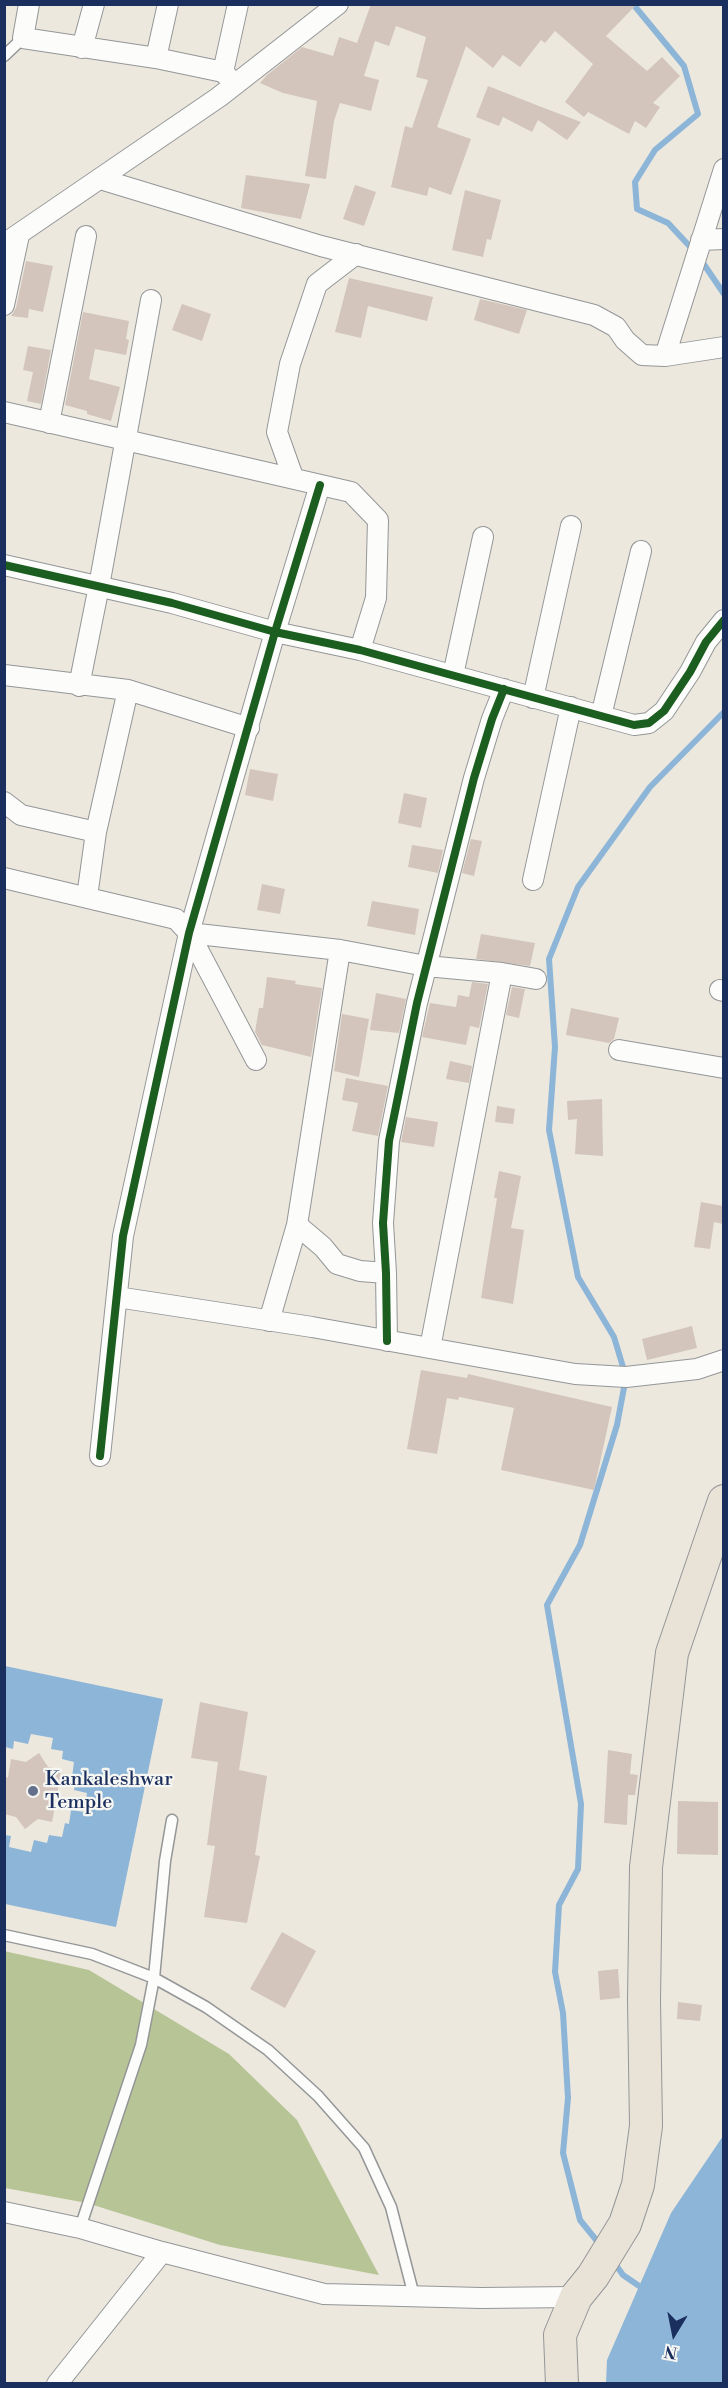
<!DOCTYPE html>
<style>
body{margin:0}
#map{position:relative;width:728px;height:2388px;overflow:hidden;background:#ece8de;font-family:"Libre Bodoni",serif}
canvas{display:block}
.frame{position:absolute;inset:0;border:6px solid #1b2f5e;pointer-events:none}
.north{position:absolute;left:644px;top:2304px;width:60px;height:60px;-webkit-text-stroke:4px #f6f6f2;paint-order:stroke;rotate:190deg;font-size:16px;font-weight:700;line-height:24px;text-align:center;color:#1b2f5e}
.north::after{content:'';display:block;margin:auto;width:21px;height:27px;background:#1b2f5e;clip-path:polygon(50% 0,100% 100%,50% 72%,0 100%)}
</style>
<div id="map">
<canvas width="728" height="2388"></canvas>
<div class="frame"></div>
<div class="north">N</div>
</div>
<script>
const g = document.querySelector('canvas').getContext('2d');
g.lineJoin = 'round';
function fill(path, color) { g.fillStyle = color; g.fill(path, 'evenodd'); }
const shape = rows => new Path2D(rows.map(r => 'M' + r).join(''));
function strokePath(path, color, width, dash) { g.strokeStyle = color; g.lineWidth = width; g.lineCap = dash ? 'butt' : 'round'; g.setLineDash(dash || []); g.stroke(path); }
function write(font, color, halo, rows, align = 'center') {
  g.font = font + ' "Libre Bodoni",serif'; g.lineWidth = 4.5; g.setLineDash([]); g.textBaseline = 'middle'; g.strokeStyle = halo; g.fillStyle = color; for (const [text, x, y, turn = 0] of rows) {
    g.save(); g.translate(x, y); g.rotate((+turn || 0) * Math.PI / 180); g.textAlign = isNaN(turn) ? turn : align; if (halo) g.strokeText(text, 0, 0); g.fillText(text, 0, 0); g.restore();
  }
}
fill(shape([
 [4,1951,89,1970,229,2054,297,2120,379,2275,220,2245,87,2203,5,2188]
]), '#b7c495');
fill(shape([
 [5,1666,163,1699,116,1927,5,1904,5,1835,11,1836,9,1847,31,1852,34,1840,47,1843,49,1835,62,1837,65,1823,69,1824,71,1810,84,1812,87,1793,74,1790,76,1778,72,1777,74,1762,62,1759,63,1751,51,1749,53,1738,31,1734,28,1744,14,1741,13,1749,5,1747],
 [723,2136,723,2383,606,2383,607,2360,671,2213]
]), '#8db5d7');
strokePath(shape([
 [633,4,684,66,698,114,655,150,635,182,637,209,668,223,695,252],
 [701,260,724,294],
 [601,2246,580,2220,563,2153,568,2098,563,2013,555,1972,559,1905,578,1869,581,1804,547,1605,580,1545,617,1425,626,1377,614,1337,578,1277,549,1130,555,1047,549,959,578,887,650,787,724,712],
 [613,2261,623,2275,645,2290]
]), '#8db5d7', 6);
fill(shape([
 [371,4,637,4,606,36,647,71,662,57,680,76,653,103,660,107,646,128,635,121,629,134,588,112,584,117,565,102,593,64,555,31,545,43,541,40,520,67,503,55,493,68,466,46,437,127,471,139,451,195,429,187,427,196,391,187,405,126,412,128,428,80,416,77,426,37,396,26,389,46,375,41,364,76,379,80,371,111,340,103,334,121,326,179,305,176,317,101,283,93,260,83,267,75,302,47,333,56,339,37,357,43],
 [488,86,544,108,581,122,567,140,538,120,532,132,503,117,499,126,476,117],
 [246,175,310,184,301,219,241,208],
 [355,185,376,192,364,226,343,219],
 [465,190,501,200,491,240,487,239,483,257,452,250],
 [26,261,53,266,43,312,29,309,28,318,11,316,16,308],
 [349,278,433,297,427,321,368,306,361,338,335,332],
 [480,299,527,310,519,334,474,320],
 [182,304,211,314,202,341,172,330],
 [83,312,129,321,126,339,129,340,126,355,95,349,89,379,120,387,111,421,87,414,87,411,65,405],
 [28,346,51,350,41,404,27,401,33,372,23,370],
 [250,769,278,774,273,801,245,795],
 [404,793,427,798,421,828,398,823],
 [471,839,482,841,474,876,462,873],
 [412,845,443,850,438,873,408,867],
 [262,884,285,889,280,914,257,910],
 [372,901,419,909,415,935,367,926],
 [481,934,535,943,530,966,476,959],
 [267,977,296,981,295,984,322,988,311,1057,262,1045,255,1032,259,1008,263,1008],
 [472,982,488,984,479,1028,470,1026,466,1045,422,1037,430,1003,456,1007,458,995,469,997],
 [512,987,525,989,519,1018,506,1015],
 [376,993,406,999,399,1033,370,1030],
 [571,1008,619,1018,614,1039,609,1043,566,1035],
 [342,1014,369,1019,359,1077,334,1071],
 [450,1061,472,1066,469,1083,446,1079],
 [346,1078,388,1086,378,1136,352,1131,358,1103,342,1100],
 [602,1099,603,1156,575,1154,577,1119,568,1120,567,1101],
 [497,1106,515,1109,513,1124,495,1122],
 [406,1117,438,1122,434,1147,401,1142],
 [499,1171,521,1176,511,1228,524,1230,513,1304,481,1298,497,1198,494,1198],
 [701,1202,723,1206,723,1224,714,1222,710,1249,694,1247],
 [692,1326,697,1348,647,1360,642,1339],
 [421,1370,467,1378,468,1374,612,1407,594,1490,501,1470,514,1408,459,1397,458,1400,447,1398,437,1454,407,1449],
 [200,1702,248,1712,239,1770,267,1776,255,1855,260,1856,247,1923,204,1917,215,1846,207,1845,218,1762,191,1758],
 [608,1750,632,1754,630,1774,638,1775,635,1795,628,1795,627,1825,604,1823],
 [39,1753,48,1767,61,1769,58,1790,52,1822,38,1819,25,1829,16,1817,4,1814,4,1779,8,1777,11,1759,26,1762],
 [678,1801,718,1802,718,1855,677,1854],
 [282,1932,316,1951,285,2008,250,1989],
 [618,1969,620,1998,600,2000,598,1971],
 [678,2002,702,2005,700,2021,677,2019]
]), '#d3c5bc');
const service = shape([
 [4,56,23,38],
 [4,1935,92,1954,154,1978,206,2007,268,2050,318,2096,364,2148,391,2207,414,2296],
 [80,2228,141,2045,154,1978,165,1861,172,1820]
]);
const minor = shape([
 [29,4,23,38,156,58,223,72,235,84],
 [82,48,94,4],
 [156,58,168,4],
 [223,72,238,4],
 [100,179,321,246,594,315,616,327,625,340,642,355,665,356,724,347],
 [701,240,724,239],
 [4,244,219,97,338,4],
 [4,305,19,235],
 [665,356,724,169],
 [4,412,351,492,378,520,376,598,360,650],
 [49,423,86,236],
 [293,477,277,432,290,364,317,284,356,254],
 [4,565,172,603,275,632,360,650,634,725,649,723,664,711,690,672,706,642,724,620],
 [4,675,128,690,96,832,87,897],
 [453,675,483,537],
 [79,686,99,586,151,300],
 [128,690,249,728],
 [533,698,571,526],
 [601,716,641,551],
 [4,802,21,815,96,832],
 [4,878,176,919,189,933,256,1060],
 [533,880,571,707],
 [189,933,340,950,426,966,502,973,536,979],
 [340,950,297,1225,323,1247,337,1264,360,1271,386,1273],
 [720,990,724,991],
 [619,1050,724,1068],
 [117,1297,312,1327,575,1374,626,1377,697,1369,724,1360],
 [269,1321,297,1225],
 [387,1341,386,1273,383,1223,389,1141,417,1003,474,778,492,719,504,689],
 [430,1348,502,973],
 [100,1456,123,1236,189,933,275,632,320,485],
 [4,2212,80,2228,162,2252,324,2294,481,2298,576,2297],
 [57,2384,162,2252]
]);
const primary = shape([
 [562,2384,560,2335,576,2297,593,2276,625,2224,638,2185,646,2126,644,2000,646,1867,672,1653,724,1501]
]);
strokePath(service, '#949698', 13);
strokePath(minor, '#949698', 22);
strokePath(primary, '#949698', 34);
strokePath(service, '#fcfcfa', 10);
strokePath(minor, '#fcfcfa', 20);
strokePath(primary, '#e9e3d7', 32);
strokePath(shape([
 [4,565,172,603,275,632,360,650,634,725,649,723,664,711,690,672,706,642,724,620],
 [387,1341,386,1273,383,1223,389,1141,417,1003,474,778,492,719,504,689],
 [100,1456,123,1236,189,933,275,632,320,485]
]), '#1b5e20', 8);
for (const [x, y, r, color] of [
 [33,1791,6,"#64708b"]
]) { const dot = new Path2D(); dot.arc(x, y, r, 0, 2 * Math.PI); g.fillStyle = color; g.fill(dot); strokePath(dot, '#f6f6f2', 2); }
write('20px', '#1b2f5e', '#f6f6f2', [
 ["Kankaleshwar",45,1780],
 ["Temple",45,1803]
], 'left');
</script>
